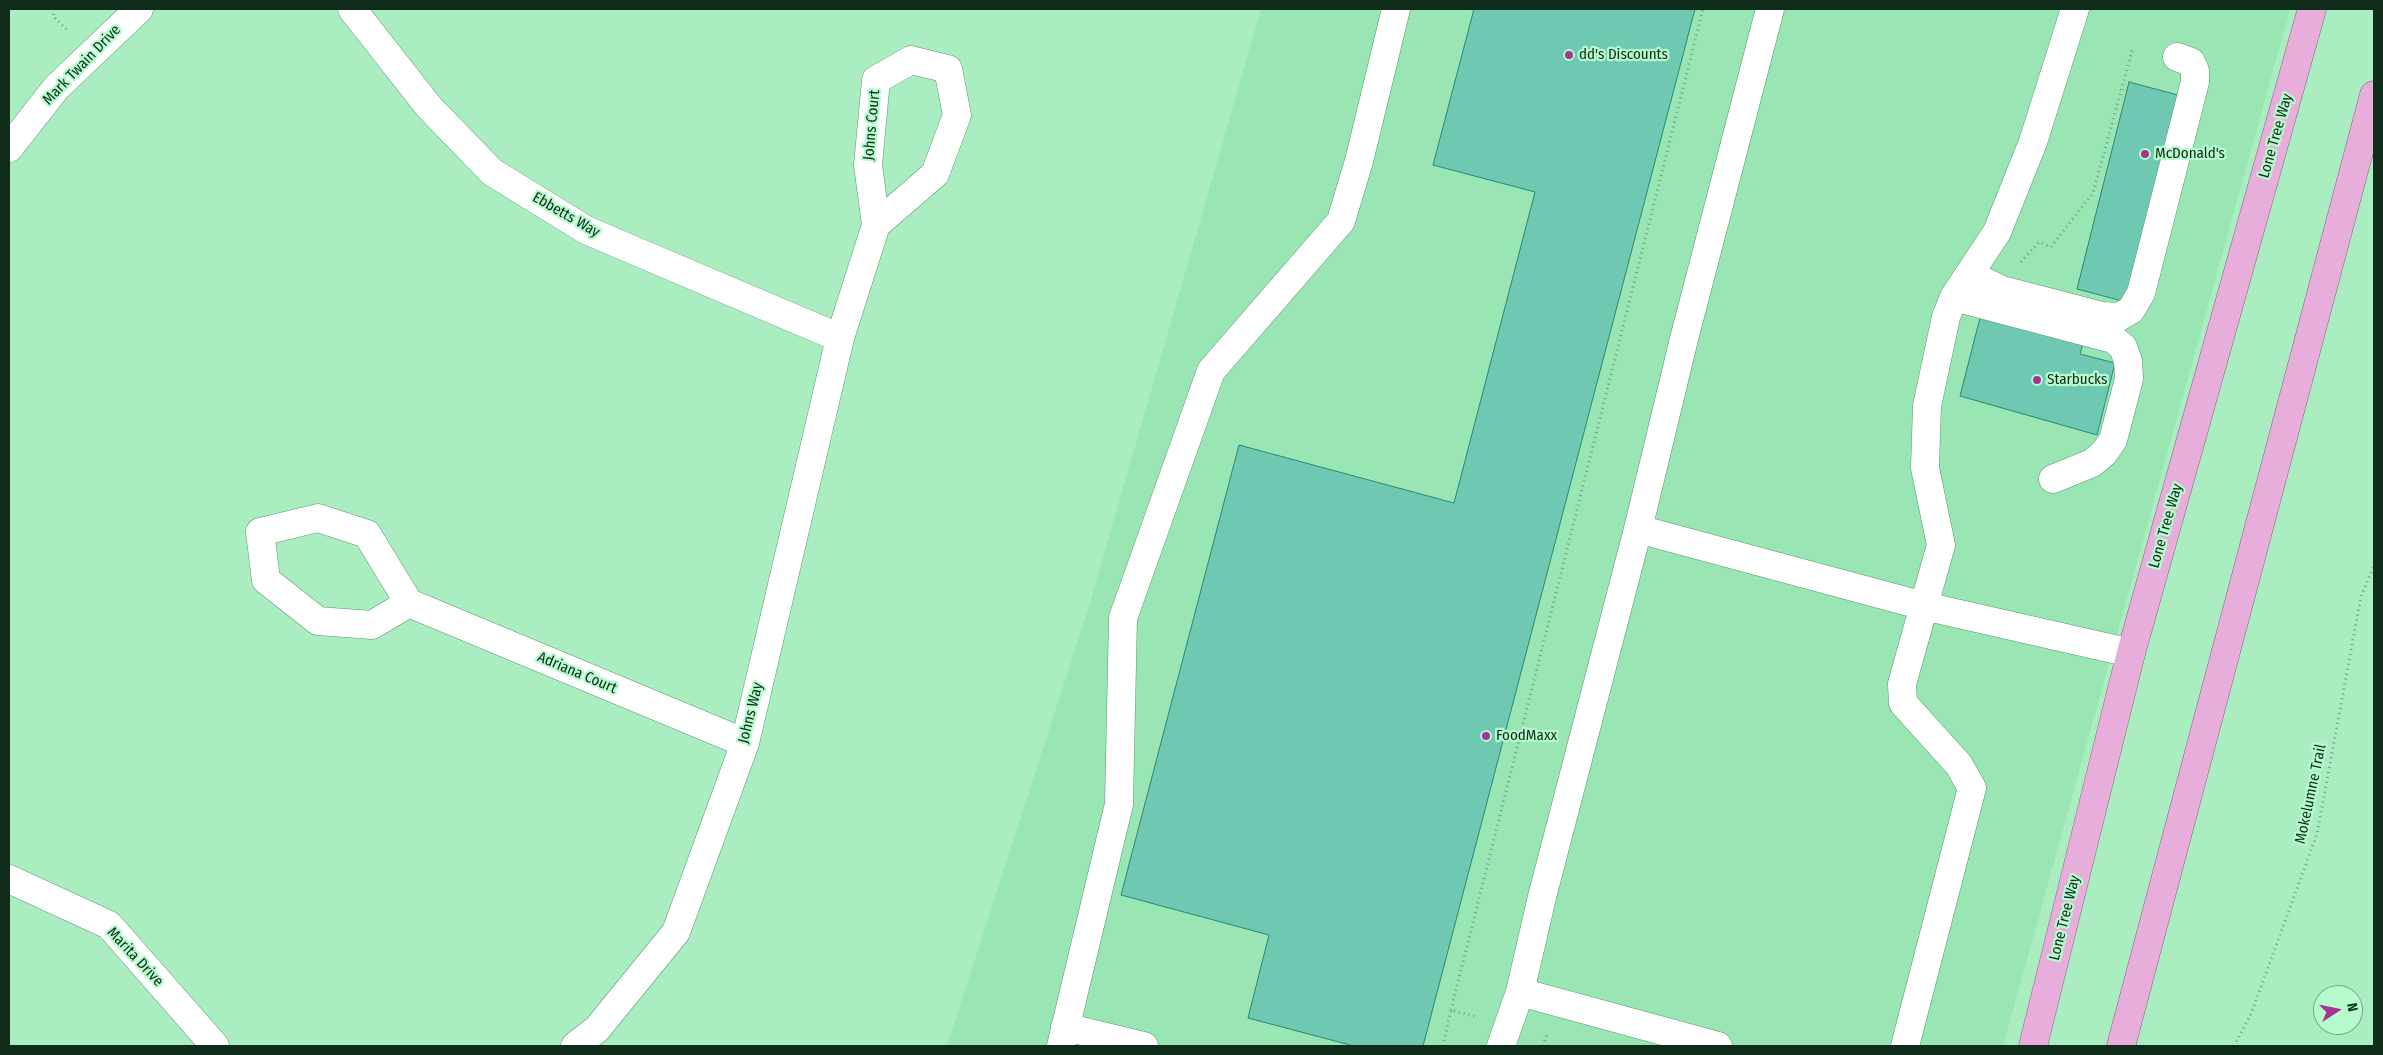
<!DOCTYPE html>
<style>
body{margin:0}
#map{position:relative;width:2383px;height:1055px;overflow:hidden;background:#a9edc0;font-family:"Fira Sans Condensed",sans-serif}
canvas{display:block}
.frame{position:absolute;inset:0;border:10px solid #0f2b1a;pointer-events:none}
.north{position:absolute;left:2313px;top:985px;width:50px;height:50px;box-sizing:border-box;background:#b6fbcd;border:1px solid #73a885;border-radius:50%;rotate:79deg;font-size:14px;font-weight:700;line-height:20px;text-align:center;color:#0f2b1a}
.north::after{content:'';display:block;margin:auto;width:18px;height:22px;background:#a53593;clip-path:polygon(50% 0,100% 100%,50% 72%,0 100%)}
</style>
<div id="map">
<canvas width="2383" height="1055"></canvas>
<div class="frame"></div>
<div class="north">N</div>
</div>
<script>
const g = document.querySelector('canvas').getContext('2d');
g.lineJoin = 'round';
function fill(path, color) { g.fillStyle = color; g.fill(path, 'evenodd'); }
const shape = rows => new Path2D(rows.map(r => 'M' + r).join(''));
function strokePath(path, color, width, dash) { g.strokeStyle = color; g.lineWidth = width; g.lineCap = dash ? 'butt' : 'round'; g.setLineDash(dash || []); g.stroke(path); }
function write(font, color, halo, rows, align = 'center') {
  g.font = font + ' "Fira Sans Condensed",sans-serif'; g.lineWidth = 4.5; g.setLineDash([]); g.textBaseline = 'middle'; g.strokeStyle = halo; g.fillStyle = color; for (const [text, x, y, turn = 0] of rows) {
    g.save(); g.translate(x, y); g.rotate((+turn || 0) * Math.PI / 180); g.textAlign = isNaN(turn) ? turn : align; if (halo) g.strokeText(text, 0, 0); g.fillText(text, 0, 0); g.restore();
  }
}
fill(shape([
 [1261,9,2290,9,2003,1046,947,1046,1091,600]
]), '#99e5b3');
const building = shape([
 [1474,9,1695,9,1423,1046,1354,1046,1248,1018,1269,935,1121,895,1239,445,1454,503,1535,192,1433,165,1474,9],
 [2129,82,2178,95,2126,302,2077,289,2129,82],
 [1981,314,2084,340,2080,354,2115,363,2097,435,1960,396,1981,314]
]);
fill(building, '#6fc8b1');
strokePath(building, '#298873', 1);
const minor = shape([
 [352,9,429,107,492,172,586,230,840,338],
 [9,148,56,88,139,9],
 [1969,274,2002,290,2102,316,2119,317,2131,310,2141,293,2195,82,2195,71,2191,62,2177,57],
 [1954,297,2113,339,2123,347,2128,361,2129,379,2113,440,2104,453,2092,463,2053,479],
 [1638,529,1924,606,2131,653],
 [409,603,372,625,318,621,266,580,260,532,318,518,367,534,409,603,745,743],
 [9,879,109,925,215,1046],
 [1520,992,1718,1046],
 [1065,1027,1144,1046],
 [575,1046,597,1029,676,932,745,743,840,338,876,225,868,165,876,80,911,60,948,69,957,115,935,174,876,225],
 [1061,1046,1119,804,1123,618,1211,371,1341,221,1359,161,1396,9],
 [1501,1046,1520,992,1542,897,1638,529,1684,339,1770,9],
 [1905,1046,1972,788,1959,765,1903,703,1902,684,1941,545,1925,468,1927,406,1946,317,1954,297,1997,232,2033,142,2075,9]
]);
const major = shape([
 [2033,1046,2131,653,2312,9],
 [2121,1046,2374,95]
]);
strokePath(minor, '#589970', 29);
strokePath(major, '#915d88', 29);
strokePath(shape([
 [55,9,53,16,69,32],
 [2021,262,2039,242,2051,247,2093,193,2133,47],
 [1451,1010,1703,9],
 [1443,1046,1451,1010,1477,1017],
 [1543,1046,1547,1034],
 [2234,1046,2251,1014,2317,834,2361,596,2374,566]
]), '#6ca17f', 3, [1, 4]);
strokePath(minor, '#fff', 28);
strokePath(major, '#e7aedc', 28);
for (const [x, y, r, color] of [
 [1569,55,5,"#a53593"],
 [2145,154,5,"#a53593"],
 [2037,380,5,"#a53593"],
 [1486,736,5,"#a53593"]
]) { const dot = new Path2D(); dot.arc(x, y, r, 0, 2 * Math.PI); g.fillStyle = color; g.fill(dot); strokePath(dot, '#b6fbcd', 2); }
write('15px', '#0f2b1a', '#b6fbcd', [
 ["dd's Discounts",1579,55],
 ["McDonald's",2155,154],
 ["Starbucks",2047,380],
 ["FoodMaxx",1496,736]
], 'left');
write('15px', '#0f2b1a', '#b6fbcd', [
 ["Mark Twain Drive",82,65,-46],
 ["Johns Court",872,125,-85],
 ["Lone Tree Way",2276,136,-74],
 ["Ebbetts Way",566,215,30],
 ["Lone Tree Way",2166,526,-74],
 ["Adriana Court",577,673,23],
 ["Johns Way",751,713,-76],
 ["Mokelumne Trail",2311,794,-78],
 ["Lone Tree Way",2065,918,-76],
 ["Marita Drive",135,957,47]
]);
</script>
